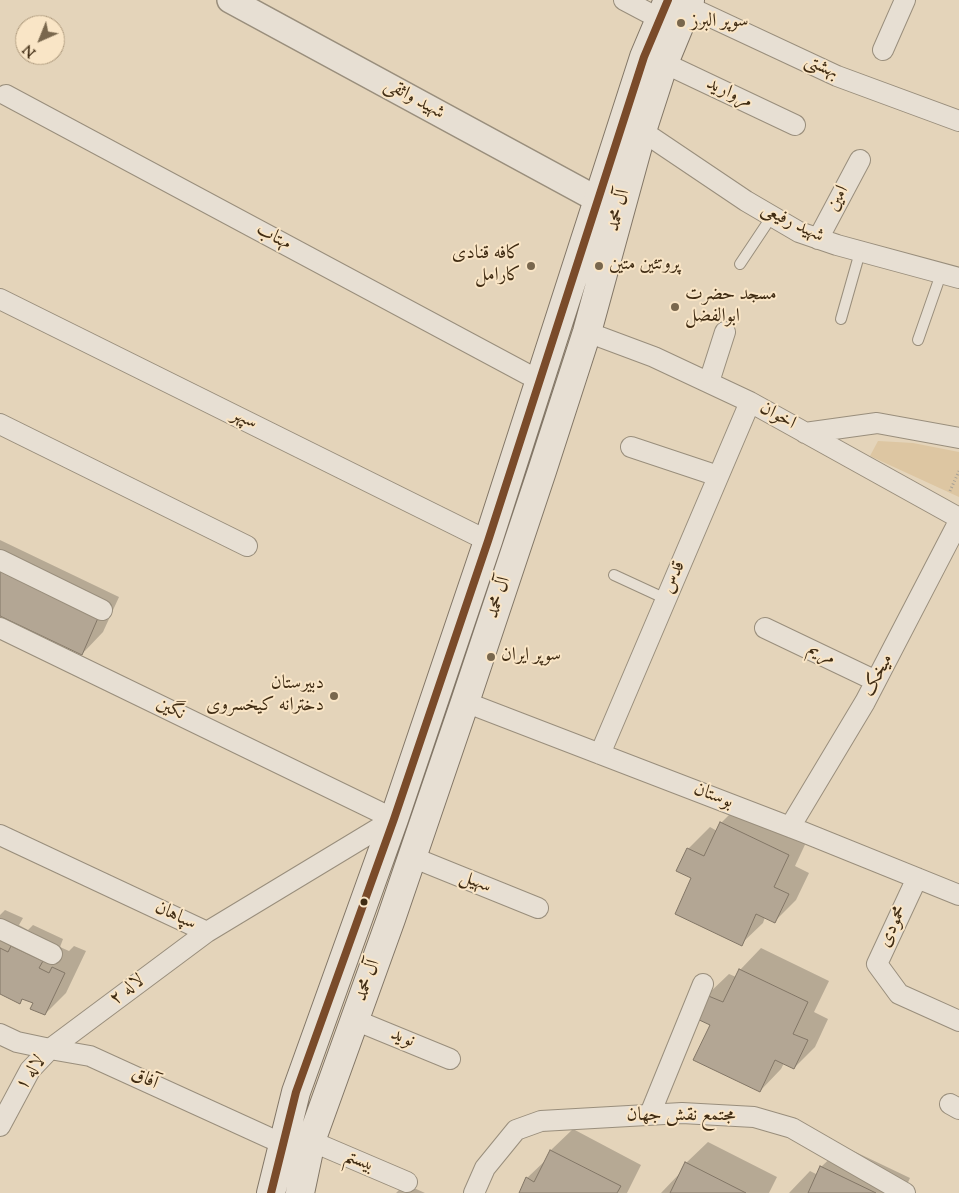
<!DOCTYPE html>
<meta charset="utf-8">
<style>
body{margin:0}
#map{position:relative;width:959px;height:1193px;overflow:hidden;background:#e4d4ba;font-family:"Sorts Mill Goudy",serif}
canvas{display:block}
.north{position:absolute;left:15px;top:15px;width:50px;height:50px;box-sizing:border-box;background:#f9e5c6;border:1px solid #af9b7e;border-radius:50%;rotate:224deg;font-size:14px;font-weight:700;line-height:20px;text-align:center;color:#402c13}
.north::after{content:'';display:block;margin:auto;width:18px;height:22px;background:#79674d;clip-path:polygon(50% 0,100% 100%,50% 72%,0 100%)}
</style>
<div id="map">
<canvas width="959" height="1193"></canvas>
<div class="north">N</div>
</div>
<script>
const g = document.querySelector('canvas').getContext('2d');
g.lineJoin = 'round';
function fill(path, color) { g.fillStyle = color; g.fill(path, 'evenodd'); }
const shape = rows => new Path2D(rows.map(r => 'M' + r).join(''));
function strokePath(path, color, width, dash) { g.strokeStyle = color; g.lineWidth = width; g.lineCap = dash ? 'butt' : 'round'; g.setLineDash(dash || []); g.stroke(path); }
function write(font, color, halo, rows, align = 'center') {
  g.font = font + ' "Sorts Mill Goudy",Amiri,serif'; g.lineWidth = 4; g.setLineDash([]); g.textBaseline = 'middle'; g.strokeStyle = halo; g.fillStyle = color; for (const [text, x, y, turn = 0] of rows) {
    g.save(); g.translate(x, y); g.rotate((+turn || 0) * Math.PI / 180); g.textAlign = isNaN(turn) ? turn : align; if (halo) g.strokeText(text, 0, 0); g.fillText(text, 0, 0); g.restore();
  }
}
fill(shape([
 [878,441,913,443,959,452,959,497,870,456]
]), '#ddc6a2');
fill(shape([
 [0,540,119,597,103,632,82,654,0,615],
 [742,802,810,834,795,866,809,873,796,900,775,921,765,917,763,923,741,944,693,878,688,849,710,827,717,831,721,823],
 [5,910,23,918,19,925,28,930,33,925,63,939,60,947,69,951,74,946,86,951,66,993,45,1014,34,1003,24,998,19,1002,0,993,0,915],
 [761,948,829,981,814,1012,828,1019,815,1047,794,1068,784,1063,781,1069,760,1091,712,1024,707,995,729,974,736,977,740,970],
 [573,1129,641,1165,627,1193,520,1193,527,1178,548,1158,551,1150],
 [708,1142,777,1177,769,1193,661,1193,682,1171,686,1163],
 [843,1146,910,1178,903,1193,789,1193,810,1171,818,1175,821,1167],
 [405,1184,425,1193,396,1193]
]), '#0003');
const building = shape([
 [0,571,98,618,82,655,0,616,0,571],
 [720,822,789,855,774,887,789,894,775,923,756,914,742,946,675,914,691,878,676,871,687,848,704,856,720,822],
 [11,946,43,961,39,968,49,973,52,967,65,973,45,1015,30,1009,33,1003,22,999,20,1004,0,994,0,948,8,952,11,946],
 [739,969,808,1002,793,1034,808,1040,794,1069,775,1060,760,1092,693,1060,710,1025,695,1018,706,995,723,1002,739,969],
 [550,1150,621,1186,617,1193,519,1193,526,1177,534,1182,550,1150],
 [685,1162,746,1193,670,1193,685,1162],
 [820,1166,876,1193,808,1193,820,1166]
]);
fill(building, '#b3a694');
strokePath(building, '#827666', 1);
const service = shape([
 [740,264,772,216],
 [841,319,860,252],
 [918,340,941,274],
 [614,575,666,599]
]);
const minor = shape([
 [624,0,660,19],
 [687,6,837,76,959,121],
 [883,50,905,0],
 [664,63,795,125],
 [6,95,540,381],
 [642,131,746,201,799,232,837,245,959,278],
 [818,239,860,160],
 [0,299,488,541],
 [587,332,654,357,750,402,959,518],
 [709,382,725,332],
 [0,424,247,546],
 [805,433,877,423,959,438],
 [631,447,718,476],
 [0,560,102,610],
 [0,628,394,819],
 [765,628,876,681],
 [465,702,803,832,959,895],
 [600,754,750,402],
 [790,827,865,702,959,521],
 [0,835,207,932,394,819],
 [412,857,538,908],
 [917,878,877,964,899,994,959,1021],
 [0,929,52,954],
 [355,1020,450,1059],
 [0,1034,17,1042,50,1049,90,1056,283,1144],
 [950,1104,959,1109],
 [650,1114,703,984],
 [0,1126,30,1070,50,1049,207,932],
 [311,1141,407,1182],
 [474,1193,485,1168,516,1130,541,1121,682,1113,754,1117,792,1128,905,1193]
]);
const tertiary = shape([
 [230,0,615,209]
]);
const secondary = shape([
 [271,1193,296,1092,394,819,488,541,644,57,668,0],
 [300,1193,311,1141,391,919,465,702,542,471,587,332,642,131,664,63,690,0]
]);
strokePath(service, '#998e7c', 12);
strokePath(minor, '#998e7c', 22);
strokePath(tertiary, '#998e7c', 28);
strokePath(secondary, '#827666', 30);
strokePath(shape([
 [950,491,959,471]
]), '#a9a195', 3, [1, 2.5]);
strokePath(service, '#e7dfd3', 10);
strokePath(minor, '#e7dfd3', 20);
strokePath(tertiary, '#e7dfd3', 25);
strokePath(secondary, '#e7dfd3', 28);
strokePath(shape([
 [271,1193,296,1092,394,819,488,541,644,57,668,0]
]), '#7a4b2a', 8);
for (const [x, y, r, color] of [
 [681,23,5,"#79674d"],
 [531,266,5,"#79674d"],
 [599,266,5,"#79674d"],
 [675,307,5,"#79674d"],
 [491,657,5,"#79674d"],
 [334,696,5,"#79674d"],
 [364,902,4.5,"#402c13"]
]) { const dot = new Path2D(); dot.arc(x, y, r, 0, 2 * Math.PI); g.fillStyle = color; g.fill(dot); strokePath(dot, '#f9e5c6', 2); }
write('19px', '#402c13', '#f9e5c6', [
 ["سوپر البرز",691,23],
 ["کافه قنادی",521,255,"right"],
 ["کارامل",521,277,"right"],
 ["پروتئین متین",609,266],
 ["مسجد حضرت",685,296],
 ["ابوالفضل",685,318],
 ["سوپر ایران",501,657],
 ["دبیرستان",324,685,"right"],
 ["دخترانه کیخسروی",324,707,"right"]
], 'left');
write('19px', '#402c13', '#f9e5c6', [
 ["بهشتی",821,68,24],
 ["مروارید",729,94,25],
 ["شهید واثقی",414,100,29],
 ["امین",839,199,-62],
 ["آل محمد",620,211,-75],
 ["شهید رفیعی",792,224,26],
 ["مهتاب",273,238,28],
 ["اخوان",777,417,29],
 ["سپهر",244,420,26],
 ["قدس",675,578,-67],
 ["آل محمد",500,598,-72],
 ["مریم",821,655,26],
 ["میخک",879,676,-62],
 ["نگین",170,710,26],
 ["بوستان",713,797,21],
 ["سهیل",475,883,22],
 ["سپاهان",175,917,25],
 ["محمودی",894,927,-65],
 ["آل محمد",369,981,-70],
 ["لاله ۲",128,991,-37],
 ["نوید",402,1039,22],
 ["لاله ۱",32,1074,-55],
 ["آفاق",144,1080,25],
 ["مجتمع نقش جهان",681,1117],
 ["بیستم",359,1162,23]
]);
</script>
